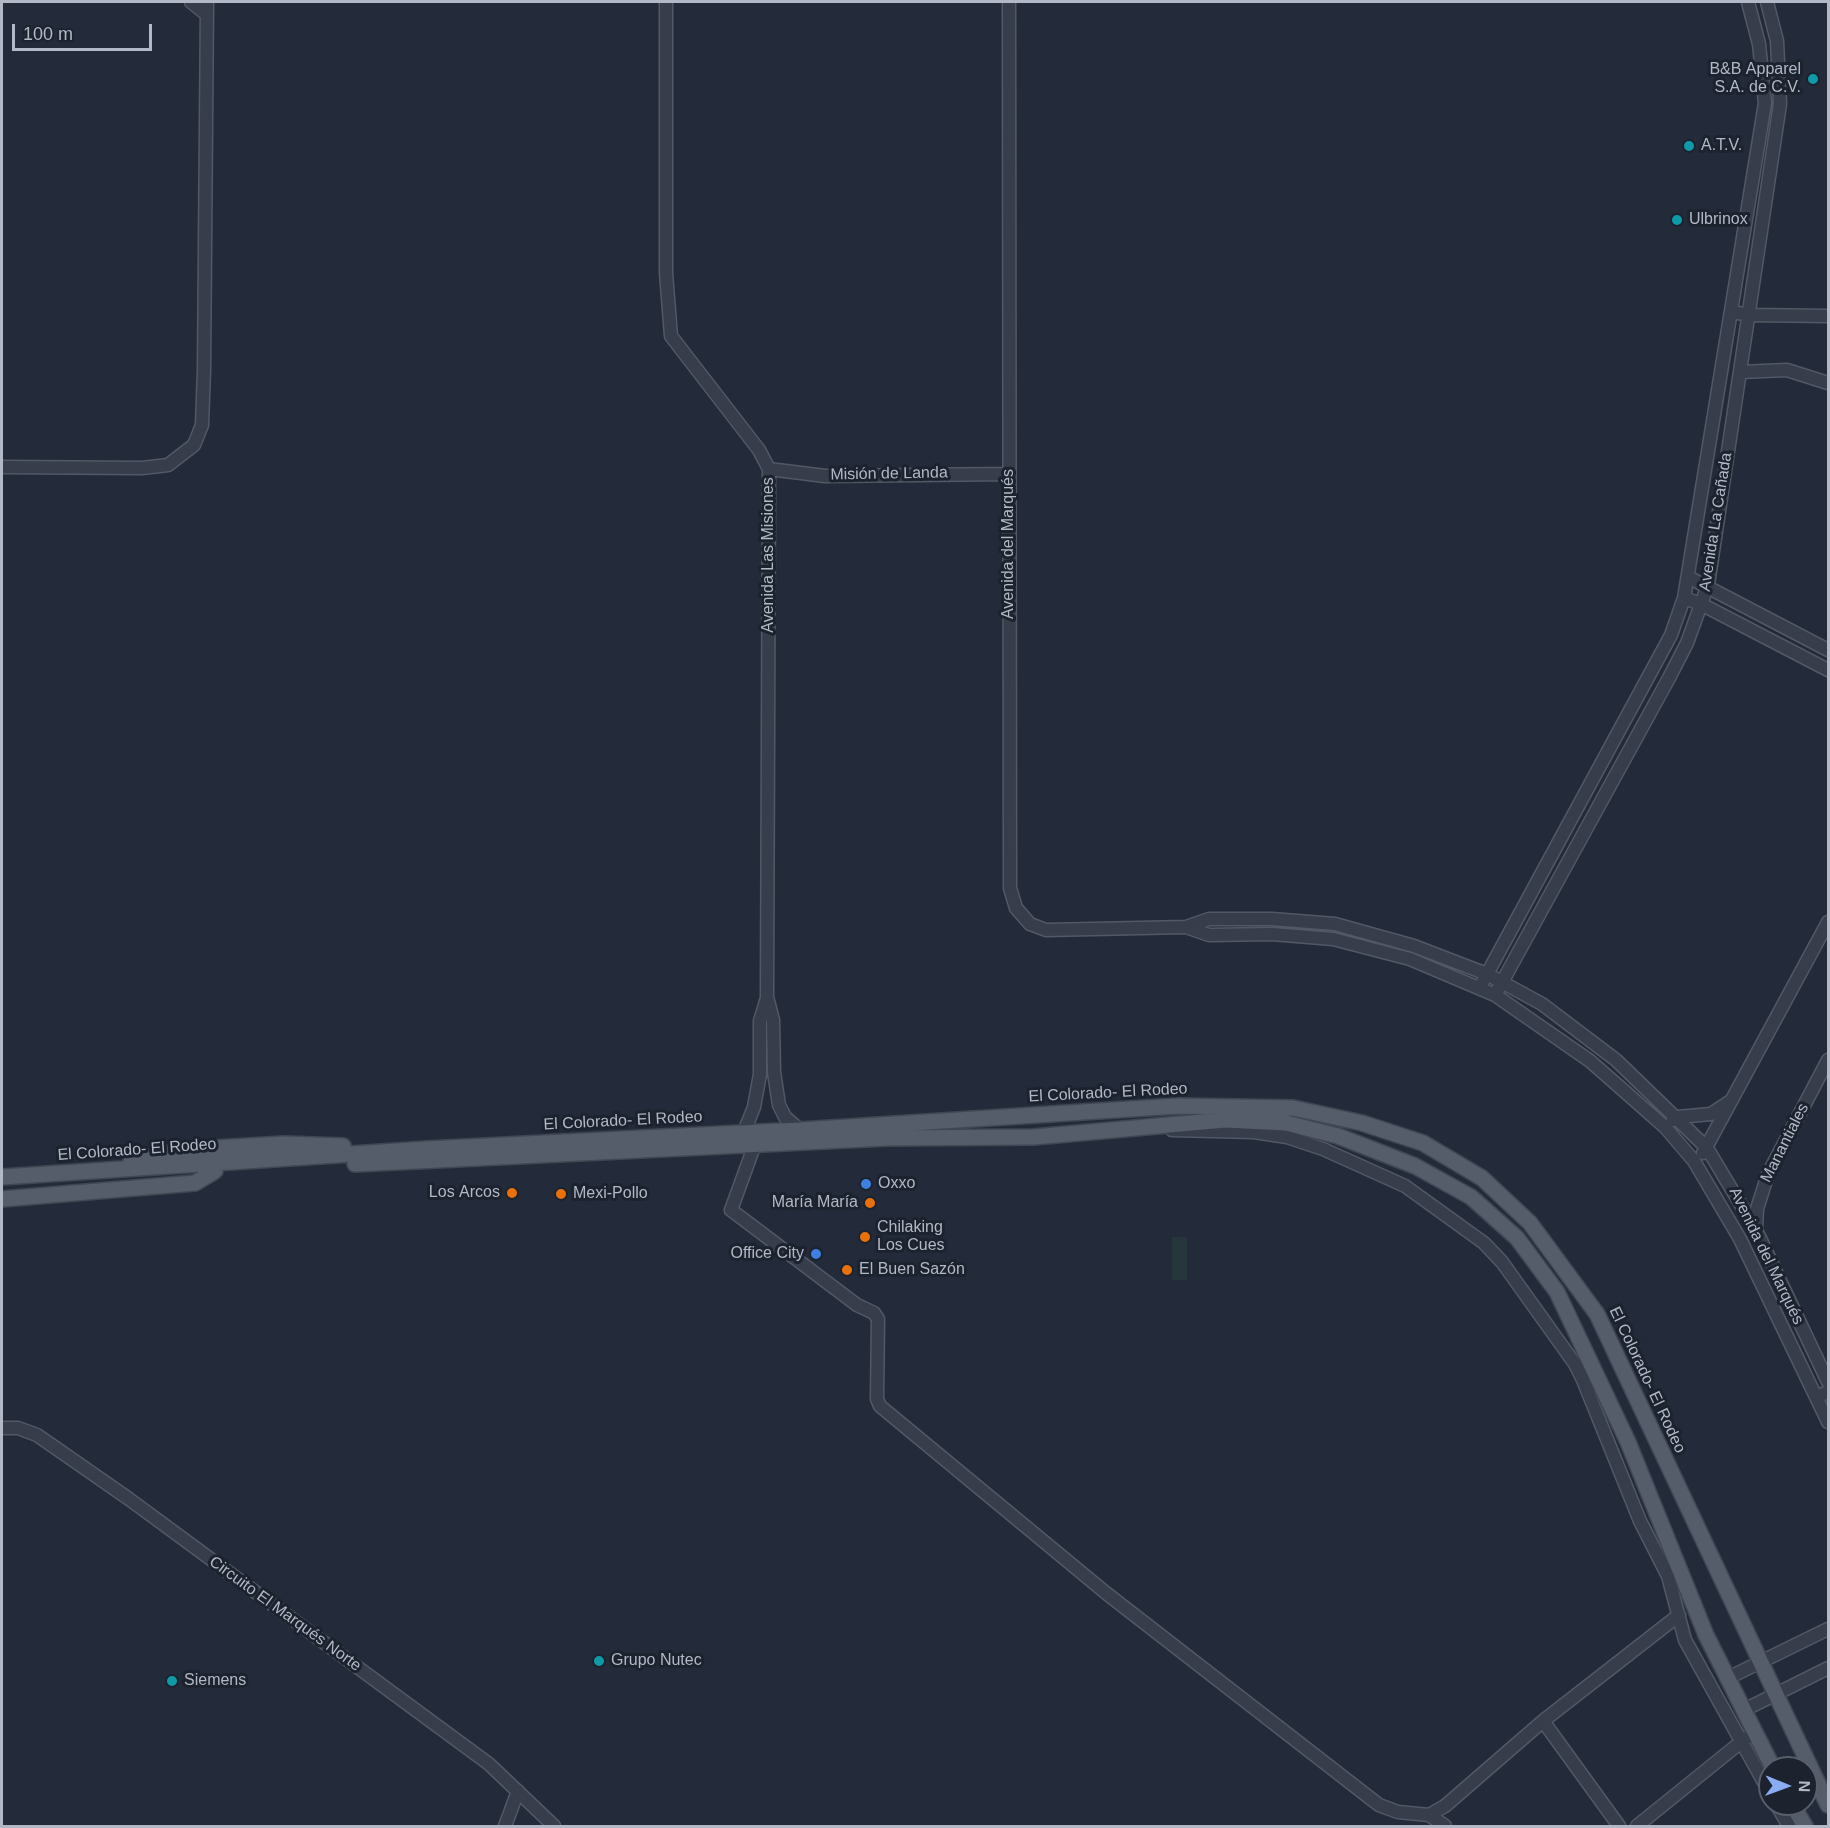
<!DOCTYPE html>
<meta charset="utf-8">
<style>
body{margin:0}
#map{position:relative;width:1830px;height:1828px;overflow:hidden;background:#232b3a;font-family:Helvetica,sans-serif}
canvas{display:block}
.frame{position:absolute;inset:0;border:3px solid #b2b8c6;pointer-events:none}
.north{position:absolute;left:1758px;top:1756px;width:60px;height:60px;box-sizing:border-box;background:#1c232f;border:2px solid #585f6b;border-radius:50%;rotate:91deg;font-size:16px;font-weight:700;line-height:24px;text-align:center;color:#b2b8c6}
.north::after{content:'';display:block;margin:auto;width:21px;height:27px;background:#8aacf3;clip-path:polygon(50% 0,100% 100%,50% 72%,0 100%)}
.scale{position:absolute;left:12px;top:24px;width:140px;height:27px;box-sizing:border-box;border:3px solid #b2b8c6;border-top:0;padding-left:8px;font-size:18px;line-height:21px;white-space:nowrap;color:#b2b8c6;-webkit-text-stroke:4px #1c232f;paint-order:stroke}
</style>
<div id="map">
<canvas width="1830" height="1828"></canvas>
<div class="frame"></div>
<div class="north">N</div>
<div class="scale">100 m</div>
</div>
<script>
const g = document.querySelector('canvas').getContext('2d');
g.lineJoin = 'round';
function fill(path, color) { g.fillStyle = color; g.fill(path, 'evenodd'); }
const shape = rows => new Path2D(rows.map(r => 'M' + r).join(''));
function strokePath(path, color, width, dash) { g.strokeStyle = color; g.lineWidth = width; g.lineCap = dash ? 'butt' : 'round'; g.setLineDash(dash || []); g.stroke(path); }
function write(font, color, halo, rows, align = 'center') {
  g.font = font + ' Helvetica,sans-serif'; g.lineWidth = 6; g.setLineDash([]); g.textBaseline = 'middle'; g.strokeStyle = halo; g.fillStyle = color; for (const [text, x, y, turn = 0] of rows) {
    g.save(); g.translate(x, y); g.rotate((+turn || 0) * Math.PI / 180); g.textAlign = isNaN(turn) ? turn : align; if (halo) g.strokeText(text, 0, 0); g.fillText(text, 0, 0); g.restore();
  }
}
fill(shape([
 [1172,1237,1187,1237,1187,1280,1172,1280]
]), '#25373b');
const minor = shape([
 [191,2,206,14],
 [666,2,666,273,671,336,759,450,769,469,767,997,773,1020,774,1072,779,1105,785,1117,800,1130],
 [1009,2,1010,888,1016,908,1030,924,1046,930,1186,927,1209,919,1272,919,1335,924,1414,946,1487,974,1542,1004,1616,1060,1707,1148,1756,1230,1828,1382],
 [1732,312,1750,315,1828,316],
 [1740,372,1787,370,1828,383],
 [2,467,142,468,168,465,194,445,202,425,204,370,207,2],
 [769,469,825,476,1008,474],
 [1690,578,1828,650],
 [1684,598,1701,604,1828,670],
 [1186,927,1209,935,1272,934,1333,939,1410,959,1495,995,1590,1061,1665,1127,1694,1161,1740,1239,1828,1422],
 [1480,987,1671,635,1684,598,1765,103,1759,44,1748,2],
 [1495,995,1669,678,1687,643,1708,585,1780,104,1777,41,1767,2],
 [1673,1120,1678,1117,1711,1114,1732,1100],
 [1172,1130,1254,1132,1287,1137,1323,1149,1405,1186,1484,1243,1502,1262,1575,1364,1583,1380,1640,1521,1668,1576,1685,1640,1770,1793],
 [744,1132,754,1107,760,1074,760,1021,767,998],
 [755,1144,731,1210,857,1305,874,1313,878,1319,877,1399,880,1406,1106,1593,1379,1805,1398,1812,1429,1815,1445,1826],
 [1703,1153,1828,922],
 [1756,1228,1757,1209,1768,1174,1828,1060],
 [1816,1397,1828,1392],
 [2,1428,18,1428,37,1435,129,1499,489,1764,554,1826],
 [1728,1678,1828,1629],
 [1744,1710,1828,1668],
 [1543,1721,1619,1826],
 [1776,1804,1789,1826],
 [1429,1815,1445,1806,1543,1721,1679,1615],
 [505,1826,518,1791],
 [1637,1826,1746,1738]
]);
const major = shape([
 [131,1161,180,1150,284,1144,343,1146],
 [355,1164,887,1138,1034,1137,1225,1120,1286,1123,1338,1136,1415,1166,1471,1197,1517,1238,1557,1292,1628,1442,1706,1635,1773,1768],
 [2,1177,427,1149,800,1130,1178,1106,1293,1108,1362,1123,1423,1143,1482,1178,1530,1223,1597,1314,1828,1805],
 [2,1199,195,1183,215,1171],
 [1792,1804,1805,1826]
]);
strokePath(minor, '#525865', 15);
strokePath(major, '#404753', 18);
strokePath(minor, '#373d4a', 12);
strokePath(major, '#555c6a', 15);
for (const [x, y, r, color] of [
 [1813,79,6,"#0f9aa8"],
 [1689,146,6,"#0f9aa8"],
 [1677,220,6,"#0f9aa8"],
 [866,1184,6,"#3f7fe0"],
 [512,1193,6,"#e8710a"],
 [561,1194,6,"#e8710a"],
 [870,1203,6,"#e8710a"],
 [865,1237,6,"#e8710a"],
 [816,1254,6,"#3f7fe0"],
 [847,1270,6,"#e8710a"],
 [599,1661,6,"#0f9aa8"],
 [172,1681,6,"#0f9aa8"]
]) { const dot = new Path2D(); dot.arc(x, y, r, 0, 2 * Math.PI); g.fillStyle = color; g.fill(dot); strokePath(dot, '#1c232f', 2); }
write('16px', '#b2b8c6', '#1c232f', [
 ["B&B Apparel",1801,70,"right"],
 ["S.A. de C.V.",1801,88,"right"],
 ["A.T.V.",1701,146],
 ["Ulbrinox",1689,220],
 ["Oxxo",878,1184],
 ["Los Arcos",500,1193,"right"],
 ["Mexi-Pollo",573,1194],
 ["María María",858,1203,"right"],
 ["Chilaking",877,1228],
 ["Los Cues",877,1246],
 ["Office City",804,1254,"right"],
 ["El Buen Sazón",859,1270],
 ["Grupo Nutec",611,1661],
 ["Siemens",184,1681]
], 'left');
write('16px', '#b2b8c6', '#1c232f', [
 ["Misión de Landa",889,474,-1],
 ["Avenida La Cañada",1716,522,-81],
 ["Avenida del Marqués",1009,544,-90],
 ["Avenida Las Misiones",769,555,-90],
 ["El Colorado- El Rodeo",1108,1093,-3],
 ["El Colorado- El Rodeo",623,1121,-3],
 ["Manantiales",1785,1143,-63],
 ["El Colorado- El Rodeo",137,1150,-4],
 ["Avenida del Marqués",1766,1256,64],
 ["El Colorado- El Rodeo",1647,1380,65],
 ["Circuito El Marqués Norte",285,1614,36]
]);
</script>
